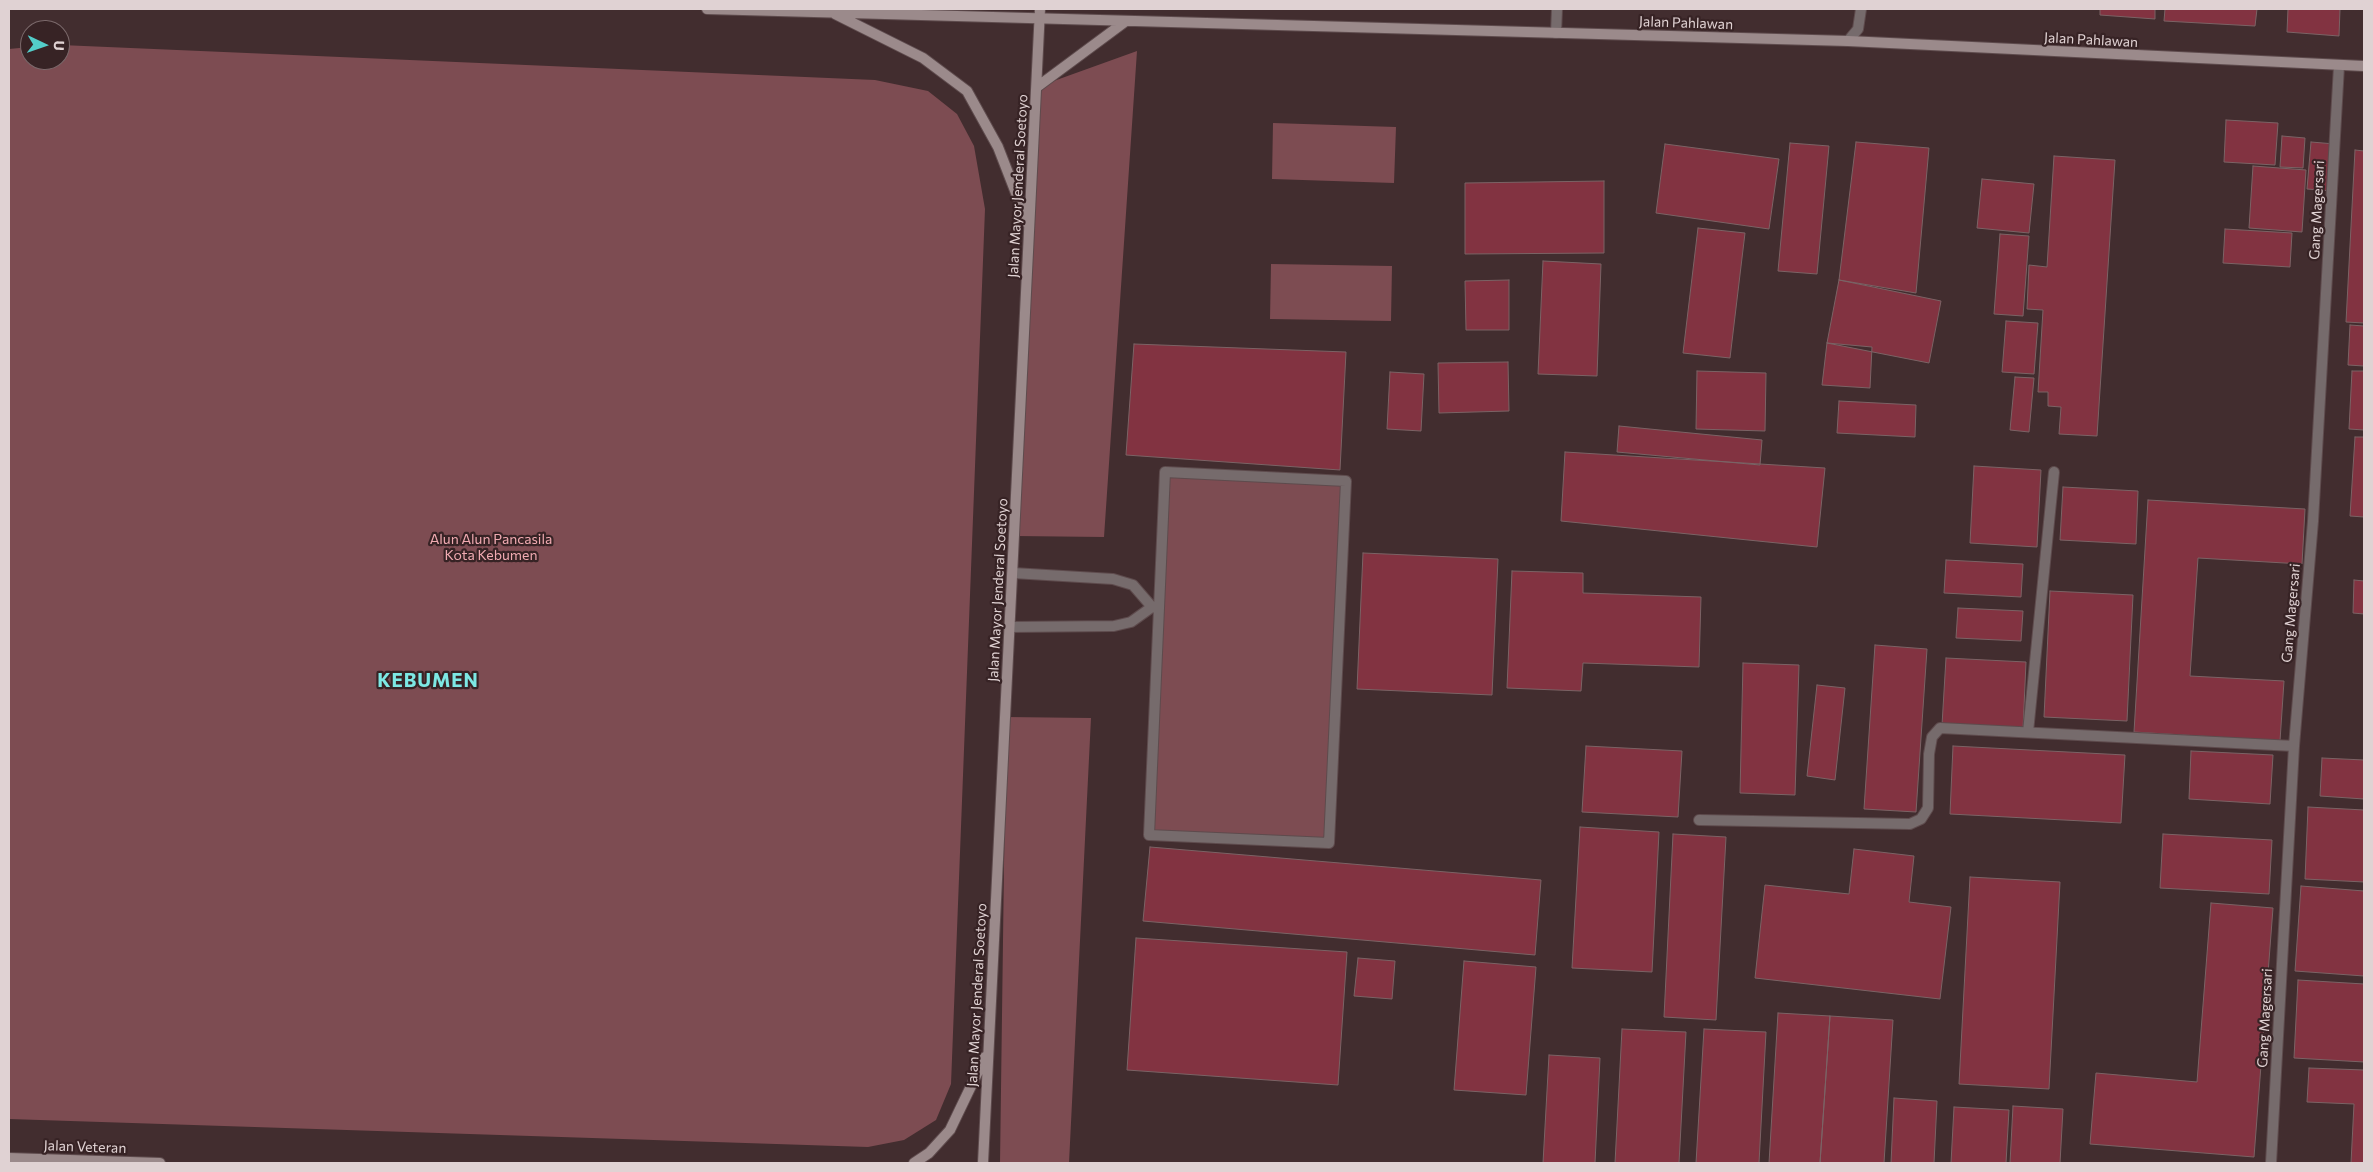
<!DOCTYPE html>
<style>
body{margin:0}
#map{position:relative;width:2373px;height:1172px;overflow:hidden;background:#422d2f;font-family:Commissioner,sans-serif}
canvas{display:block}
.frame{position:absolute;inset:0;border:10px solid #e0d2d3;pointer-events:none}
.north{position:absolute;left:20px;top:20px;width:50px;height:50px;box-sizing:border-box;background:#372325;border:1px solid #7b696b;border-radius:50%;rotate:93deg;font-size:14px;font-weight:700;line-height:20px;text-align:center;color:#e0d2d3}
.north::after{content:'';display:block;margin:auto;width:18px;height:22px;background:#53cdc9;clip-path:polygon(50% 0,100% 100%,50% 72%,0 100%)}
</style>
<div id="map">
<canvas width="2373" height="1172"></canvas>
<div class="frame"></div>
<div class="north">U</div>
</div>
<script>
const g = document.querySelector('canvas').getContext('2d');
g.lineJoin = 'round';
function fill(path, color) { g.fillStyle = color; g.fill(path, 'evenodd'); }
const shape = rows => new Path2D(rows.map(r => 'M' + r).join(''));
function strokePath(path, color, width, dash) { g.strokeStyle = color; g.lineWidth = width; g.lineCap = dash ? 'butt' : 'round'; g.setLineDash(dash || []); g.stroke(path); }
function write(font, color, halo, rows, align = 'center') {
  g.font = font + ' Commissioner,sans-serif'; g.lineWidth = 4.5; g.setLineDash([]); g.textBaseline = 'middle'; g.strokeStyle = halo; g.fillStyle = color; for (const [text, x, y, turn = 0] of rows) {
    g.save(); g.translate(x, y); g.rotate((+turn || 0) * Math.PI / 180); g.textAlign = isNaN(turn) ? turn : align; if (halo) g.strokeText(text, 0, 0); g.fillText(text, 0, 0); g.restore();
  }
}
fill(shape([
 [61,45,875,80,928,91,957,114,974,146,985,209,951,1084,936,1120,904,1140,868,1147,9,1119,9,49,30,47,30,60,60,60],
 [1137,51,1104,537,1015,536,1037,87],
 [1273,123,1396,127,1394,183,1272,179],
 [1271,264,1392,266,1391,321,1270,319],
 [1165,472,1346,481,1329,843,1149,835],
 [1006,717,1091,718,1069,1163,1000,1163]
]), '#7d4c52');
const building = shape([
 [2100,9,2155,9,2155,19,2100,15,2100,9],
 [2165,9,2257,9,2255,26,2164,21,2165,9],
 [2288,9,2340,9,2339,36,2287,32,2288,9],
 [2226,120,2278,123,2275,165,2224,162,2226,120],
 [2282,136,2305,138,2303,168,2280,167,2282,136],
 [1856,142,1929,148,1916,293,1839,280,1856,142],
 [2311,142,2335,144,2331,191,2307,189,2311,142],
 [1790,143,1829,146,1817,274,1778,271,1790,143],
 [1665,144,1779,159,1769,229,1656,213,1665,144],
 [2355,150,2364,151,2364,323,2346,322,2355,150],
 [2054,156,2115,160,2097,436,2059,434,2061,407,2048,406,2048,392,2038,392,2043,310,2027,309,2029,265,2047,267,2054,156],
 [2253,166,2306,170,2302,232,2249,228,2253,166],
 [1982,179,2034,184,2029,233,1977,228,1982,179],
 [1604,181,1604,253,1465,254,1465,183,1604,181],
 [1698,228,1745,233,1730,358,1683,353,1698,228],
 [2225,229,2292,233,2290,267,2223,263,2225,229],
 [2000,234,2029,236,2023,316,1994,314,2000,234],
 [1543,261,1601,264,1597,376,1538,374,1543,261],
 [1509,280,1509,330,1466,330,1465,281,1509,280],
 [1839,280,1941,301,1929,363,1827,343,1839,280],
 [2006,321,2038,323,2034,374,2002,372,2006,321],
 [2350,325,2364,326,2364,366,2348,365,2350,325],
 [1827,343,1872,347,1870,388,1822,385,1827,343],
 [1134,344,1346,352,1340,470,1126,455,1134,344],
 [1508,362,1509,411,1439,413,1438,363,1508,362],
 [1697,371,1766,373,1765,431,1696,429,1697,371],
 [2352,371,2364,371,2364,430,2349,429,2352,371],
 [1390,372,1424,374,1421,431,1387,429,1390,372],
 [2015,377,2034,378,2029,432,2010,430,2015,377],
 [1839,401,1916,405,1915,437,1837,433,1839,401],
 [1619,426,1762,440,1760,465,1617,452,1619,426],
 [2355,437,2364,437,2364,517,2350,516,2355,437],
 [1565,452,1825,468,1817,547,1561,521,1565,452],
 [1974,466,2041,470,2037,547,1970,543,1974,466],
 [2063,487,2138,491,2136,544,2060,540,2063,487],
 [2148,500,2305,509,2302,564,2198,558,2190,676,2284,681,2280,741,2134,732,2148,500],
 [1363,553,1498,559,1492,695,1357,689,1363,553],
 [1946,560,2023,564,2021,597,1944,593,1946,560],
 [1512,571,1583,573,1583,593,1701,597,1699,667,1583,663,1581,691,1507,688,1512,571],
 [2354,580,2364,581,2364,614,2353,613,2354,580],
 [2050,591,2133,595,2127,721,2044,717,2050,591],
 [1958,608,2023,611,2021,641,1956,638,1958,608],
 [1875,645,1927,649,1916,812,1864,809,1875,645],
 [1946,658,2026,662,2023,729,1942,725,1946,658],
 [1743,663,1799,665,1795,795,1740,793,1743,663],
 [1817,685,1845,688,1835,780,1807,776,1817,685],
 [1586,746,1682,751,1678,817,1582,812,1586,746],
 [1953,746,2125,755,2121,823,1950,814,1953,746],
 [2191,751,2273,755,2270,804,2189,799,2191,751],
 [2322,758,2364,760,2364,799,2320,796,2322,758],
 [2308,807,2364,810,2364,882,2305,879,2308,807],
 [1580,827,1659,832,1652,972,1572,968,1580,827],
 [1673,834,1726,837,1716,1020,1664,1017,1673,834],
 [2163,834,2272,840,2269,894,2160,888,2163,834],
 [1150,847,1541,880,1535,955,1143,921,1150,847],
 [1854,849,1914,856,1909,902,1951,907,1940,999,1755,978,1765,885,1849,894,1854,849],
 [1970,877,2060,882,2049,1089,1959,1084,1970,877],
 [2301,886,2364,891,2364,976,2295,971,2301,886],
 [2211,903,2273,908,2254,1157,2090,1144,2096,1073,2197,1082,2211,903],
 [1136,938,1347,952,1338,1085,1127,1070,1136,938],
 [1358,958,1395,961,1392,999,1354,996,1358,958],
 [1464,961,1536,967,1526,1095,1454,1090,1464,961],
 [2298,980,2364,984,2364,1062,2294,1058,2298,980],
 [1778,1013,1830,1016,1820,1163,1769,1163,1778,1013],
 [1830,1016,1893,1020,1884,1163,1820,1163,1830,1016],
 [1622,1029,1686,1032,1679,1163,1615,1163,1622,1029],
 [1704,1029,1766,1032,1759,1163,1696,1163,1704,1029],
 [1549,1055,1600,1058,1595,1163,1543,1163,1549,1055],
 [2309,1068,2364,1070,2364,1163,2351,1163,2354,1104,2307,1102,2309,1068],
 [1894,1098,1937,1101,1934,1163,1891,1163,1894,1098],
 [2013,1106,2063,1109,2060,1163,2010,1163,2013,1106],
 [1954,1107,2009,1110,2006,1163,1951,1163,1954,1107]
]);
fill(building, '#823341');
strokePath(building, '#7b6365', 1);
const lane = shape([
 [1013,573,1113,579,1133,585,1152,607],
 [1010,627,1114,626,1131,622,1152,607,1159,608,1165,472,1346,481,1329,843,1149,835,1159,608]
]);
const street = shape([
 [1556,33,1557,9],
 [1848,41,1858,29,1861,9],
 [2028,732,2054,472],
 [1699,820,1910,824,1921,819,1928,808,1929,754,1932,737,1940,728,2294,746],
 [2271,1163,2294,746,2313,521,2339,66]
]);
const secondary = shape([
 [707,9,1848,41,2364,66],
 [835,14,923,58,967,91,998,147,1028,224],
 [1037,87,1126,21],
 [9,1158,160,1163],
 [914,1163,929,1153,950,1130,985,1057],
 [983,1163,1040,9]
]);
strokePath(lane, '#5e4b4d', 12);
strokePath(street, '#5e4b4d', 12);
strokePath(secondary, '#5e4b4d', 12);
strokePath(lane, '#766b6c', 10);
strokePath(street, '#766b6c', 10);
strokePath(secondary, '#9b8a8b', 10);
write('14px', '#e0d2d3', '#372325', [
 ["Jalan Pahlawan",1686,23,2],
 ["Jalan Pahlawan",2091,40,3],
 ["Jalan Mayor Jenderal Soetoyo",1018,186,-87],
 ["Gang Magersari",2317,210,-87],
 ["Jalan Mayor Jenderal Soetoyo",998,590,-87],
 ["Gang Magersari",2291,613,-85],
 ["Jalan Mayor Jenderal Soetoyo",977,995,-87],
 ["Gang Magersari",2265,1018,-87],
 ["Jalan Veteran",85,1147,2]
]);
write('14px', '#f1abb2', '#372325', [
 ["Alun Alun Pancasila",491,539],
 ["Kota Kebumen",491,555]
]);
g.letterSpacing = '1px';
write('bold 19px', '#7de8e4', '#372325', [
 ["KEBUMEN",428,681]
]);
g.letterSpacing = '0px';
</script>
